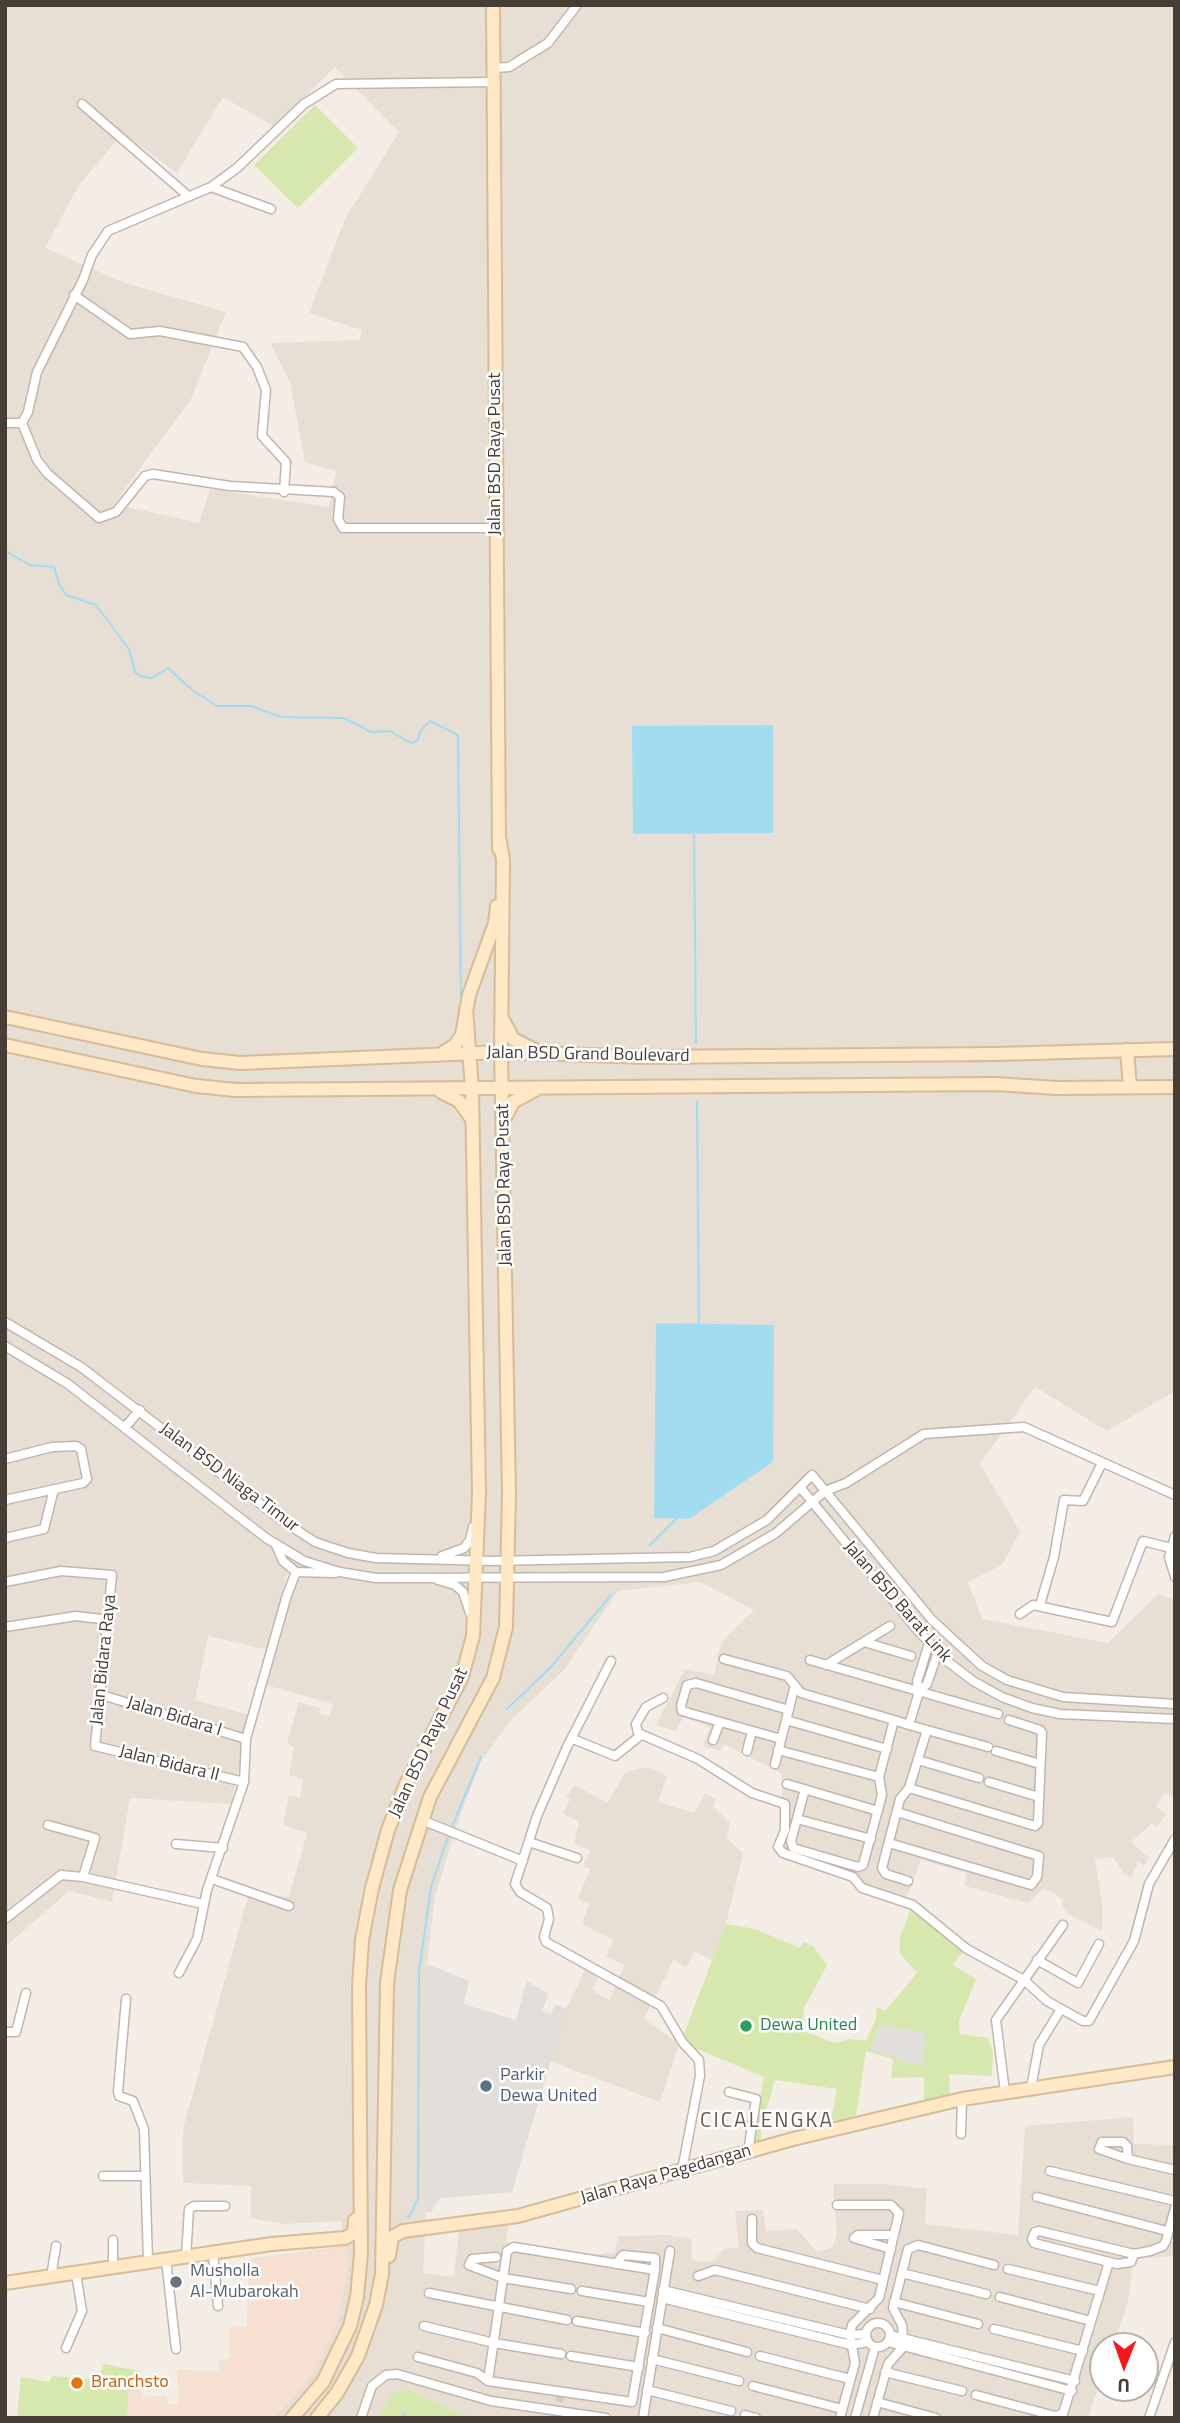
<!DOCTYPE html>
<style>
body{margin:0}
#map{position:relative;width:1180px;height:2423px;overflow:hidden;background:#f3ede6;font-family:"Titillium Web",sans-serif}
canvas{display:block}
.frame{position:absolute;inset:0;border:7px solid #463d35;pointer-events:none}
.north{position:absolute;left:1089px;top:2332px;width:70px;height:70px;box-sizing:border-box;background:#fff;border:2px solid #b5b1ae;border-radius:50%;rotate:181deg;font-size:19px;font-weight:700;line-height:28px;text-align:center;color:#463d35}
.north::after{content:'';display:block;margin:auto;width:24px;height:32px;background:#fa1718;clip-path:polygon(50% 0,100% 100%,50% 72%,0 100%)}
</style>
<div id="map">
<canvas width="1180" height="2423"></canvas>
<div class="frame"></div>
<div class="north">U</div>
</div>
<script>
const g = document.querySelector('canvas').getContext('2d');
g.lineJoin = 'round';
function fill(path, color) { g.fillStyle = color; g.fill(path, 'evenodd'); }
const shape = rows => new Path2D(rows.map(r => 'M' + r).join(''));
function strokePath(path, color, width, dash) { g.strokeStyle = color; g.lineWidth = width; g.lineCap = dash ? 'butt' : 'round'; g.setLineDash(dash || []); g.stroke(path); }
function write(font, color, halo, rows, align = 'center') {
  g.font = font + ' "Titillium Web",sans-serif'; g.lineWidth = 5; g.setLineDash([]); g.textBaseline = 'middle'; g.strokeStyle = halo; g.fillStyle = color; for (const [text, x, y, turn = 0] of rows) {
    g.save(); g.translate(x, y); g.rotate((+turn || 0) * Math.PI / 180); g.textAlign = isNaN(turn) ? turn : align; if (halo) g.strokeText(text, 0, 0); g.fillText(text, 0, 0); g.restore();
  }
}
fill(shape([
 [5,5,1175,5,1175,1391,1107,1431,1035,1387,980,1464,1020,1532,1002,1565,968,1582,982,1619,1108,1643,1158,1594,1175,1600,1175,1797,1164,1793,1156,1807,1166,1814,1157,1827,1152,1823,1131,1842,1149,1858,1144,1866,1138,1861,1132,1878,1123,1873,1113,1857,1095,1859,1103,1909,1102,1931,1068,1914,1061,1905,1063,1899,1044,1888,1028,1903,965,1886,966,1873,921,1860,906,1899,866,1887,782,1847,788,1827,789,1800,782,1798,782,1774,724,1744,720,1751,703,1746,710,1727,683,1717,676,1731,656,1725,685,1669,714,1675,721,1643,754,1610,700,1582,618,1591,564,1670,512,1719,481,1761,456,1827,435,1897,427,1964,469,1981,463,2004,516,2020,527,1981,548,1994,542,2011,551,2015,555,2004,566,2009,586,1968,598,1978,592,1990,609,2000,625,1965,606,1957,613,1940,582,1924,589,1904,578,1898,590,1869,583,1866,591,1850,574,1844,579,1822,563,1814,570,1799,566,1797,575,1785,607,1803,626,1772,649,1767,667,1776,658,1802,694,1813,705,1793,716,1800,713,1806,730,1823,727,1838,743,1853,726,1924,713,1961,695,1952,686,1967,674,1960,644,2019,679,2044,660,2102,549,2061,512,2192,440,2198,431,2212,426,2212,423,2273,454,2277,459,2227,509,2220,506,2242,593,2255,615,2252,618,2236,667,2235,691,2239,692,2260,706,2262,714,2260,724,2249,739,2247,735,2211,763,2210,766,2231,797,2229,817,2252,832,2248,837,2234,833,2184,887,2184,927,2189,925,2224,1018,2235,1025,2126,1133,2117,1134,2144,1175,2145,1175,2219,1168,2242,1175,2242,1175,2256,1133,2259,1128,2302,1113,2346,1103,2346,1103,2374,1088,2418,17,2418,21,2377,49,2382,52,2376,99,2380,103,2364,139,2371,143,2397,166,2396,168,2405,179,2404,177,2370,221,2371,219,2360,230,2359,229,2328,247,2327,249,2259,346,2246,341,2221,284,2224,251,2218,251,2186,183,2183,183,2129,249,1893,289,1897,307,1833,283,1825,289,1795,300,1798,303,1779,289,1775,294,1747,287,1743,299,1702,320,1708,320,1714,329,1716,333,1704,266,1685,285,1614,297,1582,303,1577,288,1570,268,1650,208,1636,195,1700,250,1715,231,1804,130,1798,112,1902,69,1891,5,1947],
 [335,67,399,132,345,219,309,313,362,330,360,340,270,343,290,382,305,462,336,471,329,507,210,489,199,523,114,504,191,399,226,312,125,283,45,248,79,185,123,133,177,173,223,97,275,127]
]), '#e7ded4');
fill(shape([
 [347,2247,349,2266,336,2329,318,2366,300,2391,273,2418,127,2418,127,2390,142,2390,143,2397,166,2396,168,2405,179,2404,177,2370,221,2371,219,2360,230,2359,229,2328,247,2327,249,2259]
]), '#f5e0d1');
fill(shape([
 [315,105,358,148,298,208,254,165],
 [911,1909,938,1927,964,1950,953,1965,976,1979,959,2021,960,2034,988,2038,993,2053,992,2076,949,2074,950,2096,924,2100,924,2077,891,2078,893,2059,866,2051,856,2116,831,2121,837,2089,775,2080,761,2127,761,2143,751,2146,764,2077,688,2045,682,2039,726,1924,755,1929,800,1948,804,1942,813,1946,827,1965,803,2010,804,2031,835,2043,850,2039,866,2041,876,2019,877,2007,885,2011,917,1973,899,1952,900,1937],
 [103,2364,139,2371,142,2390,128,2390,127,2418,17,2418,21,2377,49,2382,52,2376,99,2380],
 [408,2390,470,2418,377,2418,392,2394]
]), '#d7e8af');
fill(shape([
 [427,1964,469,1981,463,2004,516,2020,527,1981,548,1994,542,2012,551,2015,555,2004,566,2009,512,2192,440,2198,431,2212,426,2211,430,2188,431,2076],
 [879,2025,925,2033,924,2065,898,2061,897,2057,870,2050]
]), '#e1dedb');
fill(shape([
 [773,725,773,833,633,834,632,726],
 [656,1323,774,1325,773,1462,689,1519,654,1518]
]), '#a2dcf0');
strokePath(shape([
 [5,310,5,326],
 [5,551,30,565,54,567,59,584,66,595,96,605,129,649,135,672,140,676,152,678,168,668,192,690,217,706,251,706,281,717,344,718,371,732,390,731,411,743,417,741,421,730,430,721,458,735,461,1006],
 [694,834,696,1043],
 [697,1101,699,1324],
 [650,1545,676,1519],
 [507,1709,551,1667,611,1595],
 [451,1829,481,1757],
 [408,2218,418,2199,419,1972,431,1887,449,1834],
 [403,2413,406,2418]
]), '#a2dcf0', 2);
strokePath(shape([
 [559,2402,561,2396]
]), '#d0cac3', 8, [8, 4]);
const street = shape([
 [494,68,509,67,548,43,577,5],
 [82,104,187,195],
 [211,187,271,209],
 [74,295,130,334,160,331,243,347,257,367,266,390,262,436,286,462,284,492],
 [5,423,22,423,28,412,37,372,83,280,92,255,108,231,211,187,237,168,304,104,336,84,494,82],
 [22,423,37,460,47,473,99,518,116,512,145,476,153,474,230,486,334,492,340,497,338,519,343,528,497,528],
 [5,1322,81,1367,280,1519,315,1542,348,1553,376,1558,493,1561,690,1557,714,1551,767,1520,812,1475,932,1620,982,1666,1007,1680,1063,1697,1175,1704],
 [5,1346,68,1384,266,1538,304,1561,340,1572,376,1578,664,1577,721,1565,776,1533,825,1491,846,1483,924,1434,1024,1427,1175,1495],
 [125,1427,140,1410],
 [5,1459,52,1447,76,1446,81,1449,87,1479,83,1483,5,1500],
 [800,1487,920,1633,947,1661,973,1681,1002,1697,1032,1708,1060,1714,1175,1719],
 [1175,1536,1169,1557,1175,1577],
 [5,1538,44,1529,54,1489],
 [276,1545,283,1561,296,1572],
 [442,1556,464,1548,470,1540,473,1527],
 [296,1572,335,1573],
 [438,1580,455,1585,463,1592,470,1613],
 [5,1582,61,1571,112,1575,95,1746,244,1782],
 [1040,1605,1054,1557,1064,1500,1083,1501,1102,1463],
 [1020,1614,1033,1605,1112,1622,1143,1541,1171,1548],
 [5,1627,76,1616,109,1620],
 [864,1642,911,1656],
 [724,1659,787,1676,801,1693,894,1720],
 [810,1660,998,1714],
 [611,1661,567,1747,537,1816,515,1884,520,1892,547,1908,549,1919,544,1937,546,1942,661,2006,683,2043,699,2060,700,2076,682,2170],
 [826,1665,890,1626],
 [919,1692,927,1684,938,1652],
 [102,1695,246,1739],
 [663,1698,646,1707,636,1724,638,1733,698,1759,752,1793,785,1804,785,1830,778,1847,783,1853,853,1877,862,1888,913,1905,967,1949,1024,1980,1047,2001,1083,2021,1089,2021,1134,1941,1149,1884,1175,1839],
 [786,1720,887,1749],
 [927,1730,988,1747],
 [573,1739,615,1756,641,1735],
 [781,1739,682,1711,681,1706,687,1685,696,1683,789,1710],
 [713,1740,720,1722],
 [778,1750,879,1777],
 [747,1751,752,1731],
 [996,1751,1040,1764],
 [918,1760,979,1778],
 [775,1764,794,1689],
 [989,1782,1039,1797],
 [787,1784,878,1811],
 [909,1788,1035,1826,1038,1823,1042,1733,1040,1730,1009,1720],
 [805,1789,791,1841,793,1848,858,1867,863,1865,882,1795,879,1777,894,1720,909,1725],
 [797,1819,871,1839],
 [422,1820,523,1861],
 [529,1842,577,1858],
 [889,1843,1031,1885,1037,1877,1039,1856,897,1812],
 [176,1844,223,1848],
 [83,1877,203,1904],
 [212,1879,289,1906],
 [908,1881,886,1874,882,1868,900,1799,909,1788,927,1730,909,1725,919,1692,917,1682,929,1643],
 [5,1919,61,1875,83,1877,95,1838,48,1825],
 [1037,1960,1078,1983,1099,1944],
 [179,1973,197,1939,207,1890,244,1782,246,1739,287,1595,296,1572],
 [126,1999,118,2091,119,2096,133,2101,144,2129,148,2262],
 [5,2032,16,2032,26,1993],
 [1031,2088,1039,2045,1061,2009],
 [729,2092,756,2099,748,2152],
 [1005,2092,996,2020,1063,1925],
 [961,2134,962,2099],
 [1102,2142,1123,2142,1127,2146,1128,2159,1099,2149,1102,2142],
 [1128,2159,1175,2170],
 [1050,2171,1175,2201],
 [103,2176,144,2176],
 [1037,2197,1167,2231],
 [837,2205,891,2205,899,2213,879,2298,852,2325,850,2335,855,2363,840,2418],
 [752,2219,752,2243,757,2248,883,2280],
 [113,2240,113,2266],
 [514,2247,655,2270,632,2402,488,2381,507,2251,514,2247],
 [891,2249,854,2238,858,2235,894,2235],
 [213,2253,218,2306],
 [1134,2254,1131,2262,1117,2264,1034,2243,1032,2239,1035,2232,1039,2231,1134,2254,1150,2251,1163,2246,1166,2241,1175,2208],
 [186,2257,189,2209,194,2206,225,2206],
 [496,2257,472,2259,469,2265,503,2278,571,2289],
 [166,2260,176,2349],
 [616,2264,623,2255,655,2258,655,2270],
 [1008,2269,1100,2291],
 [902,2273,986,2294],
 [698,2276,715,2270,870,2309],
 [51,2277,56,2246],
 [663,2290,850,2335,866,2334],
 [582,2291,649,2302],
 [429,2293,567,2320],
 [1000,2297,1091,2321],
 [662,2298,851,2345,868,2342],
 [894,2302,978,2324],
 [577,2321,645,2333],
 '866 2335a12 12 0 1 1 24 0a12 12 0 1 1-24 0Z',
 [424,2326,494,2343,561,2354],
 [657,2328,747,2352],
 [994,2329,1083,2351],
 [890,2335,1075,2381],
 [888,2342,1072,2391],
 [66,2348,82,2311,76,2273],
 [571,2356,639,2367],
 [760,2356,850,2379],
 [418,2357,477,2373,488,2381],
 [652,2359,739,2381],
 [885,2372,962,2391],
 [753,2386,842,2409],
 [647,2390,731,2411],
 [976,2395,1055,2416,1063,2414,1109,2262],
 [877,2402,936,2418],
 [745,2415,756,2418],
 [361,2418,372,2386,386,2375,397,2374,491,2401,606,2418],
 [643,2418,670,2251],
 [855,2418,875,2347],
 [873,2418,888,2364,904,2346,902,2325,893,2308,908,2249,918,2245,994,2265],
 [1149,2418,1175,2342]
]);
const secondary = shape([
 [493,5,499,849],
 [5,1017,202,1059,240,1063,501,1052,645,1057,996,1054,1175,1049],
 [502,1018,513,1039,535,1050],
 [5,1045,196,1086,236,1090,995,1084,1057,1088,1175,1087],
 [1127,1050,1130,1087],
 [444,1052,455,1045,462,1035,469,995,495,923,497,906],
 [441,1092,459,1101,471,1118],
 [506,1116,513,1102,535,1090],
 [389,2256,392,2237,403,2231,518,2216,793,2139,962,2099,1175,2067],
 [5,2283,272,2244,345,2238,354,2233,355,2220],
 [292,2418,323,2382,350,2326,357,2297,361,2254,359,1986,362,1940,372,1888,388,1830,406,1784,462,1677,473,1636,479,1493,472,1089,466,1009],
 [317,2418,337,2393,358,2356,376,2305,382,2274,387,1983,400,1890,430,1797,493,1678,506,1627,509,1494,501,1052,503,860,500,841]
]);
strokePath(street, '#c2b6ac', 11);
strokePath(secondary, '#d6bc98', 16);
strokePath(street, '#fff', 8);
strokePath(secondary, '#fee8c5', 12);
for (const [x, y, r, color] of [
 [746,2026,7,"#2e9e5b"],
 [486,2086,7,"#5c6f8a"],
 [176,2282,7,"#6b7280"],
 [77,2383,7,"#e8710a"]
]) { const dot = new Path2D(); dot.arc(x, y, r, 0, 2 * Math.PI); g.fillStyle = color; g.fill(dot); strokePath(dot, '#fff', 2.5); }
write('18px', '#463d35', '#fff', [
 ["Jalan BSD Raya Pusat",496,454,-90],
 ["Jalan BSD Grand Boulevard",588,1055,1],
 ["Jalan BSD Raya Pusat",505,1185,-91],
 ["Jalan BSD Niaga Timur",229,1478,37],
 ["Jalan BSD Barat Link",897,1602,49],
 ["Jalan Bidara Raya",104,1660,-84],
 ["Jalan Bidara I",174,1717,17],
 ["Jalan BSD Raya Pusat",429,1743,-65],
 ["Jalan Bidara II",169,1764,14],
 ["Jalan Raya Pagedangan",666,2175,-16]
]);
write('18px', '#27864d', '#fff', [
 ["Dewa United",760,2026]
], 'left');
write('18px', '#4e5e75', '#fff', [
 ["Parkir",500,2076],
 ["Dewa United",500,2097]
], 'left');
write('18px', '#5b616d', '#fff', [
 ["Musholla",190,2272],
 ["Al-Mubarokah",190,2293]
], 'left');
write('18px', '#c56008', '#fff', [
 ["Branchsto",91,2383]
], 'left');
g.letterSpacing = '2px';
write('21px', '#69594d', '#fff', [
 ["CICALENGKA",767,2122]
]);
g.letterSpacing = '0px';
</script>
